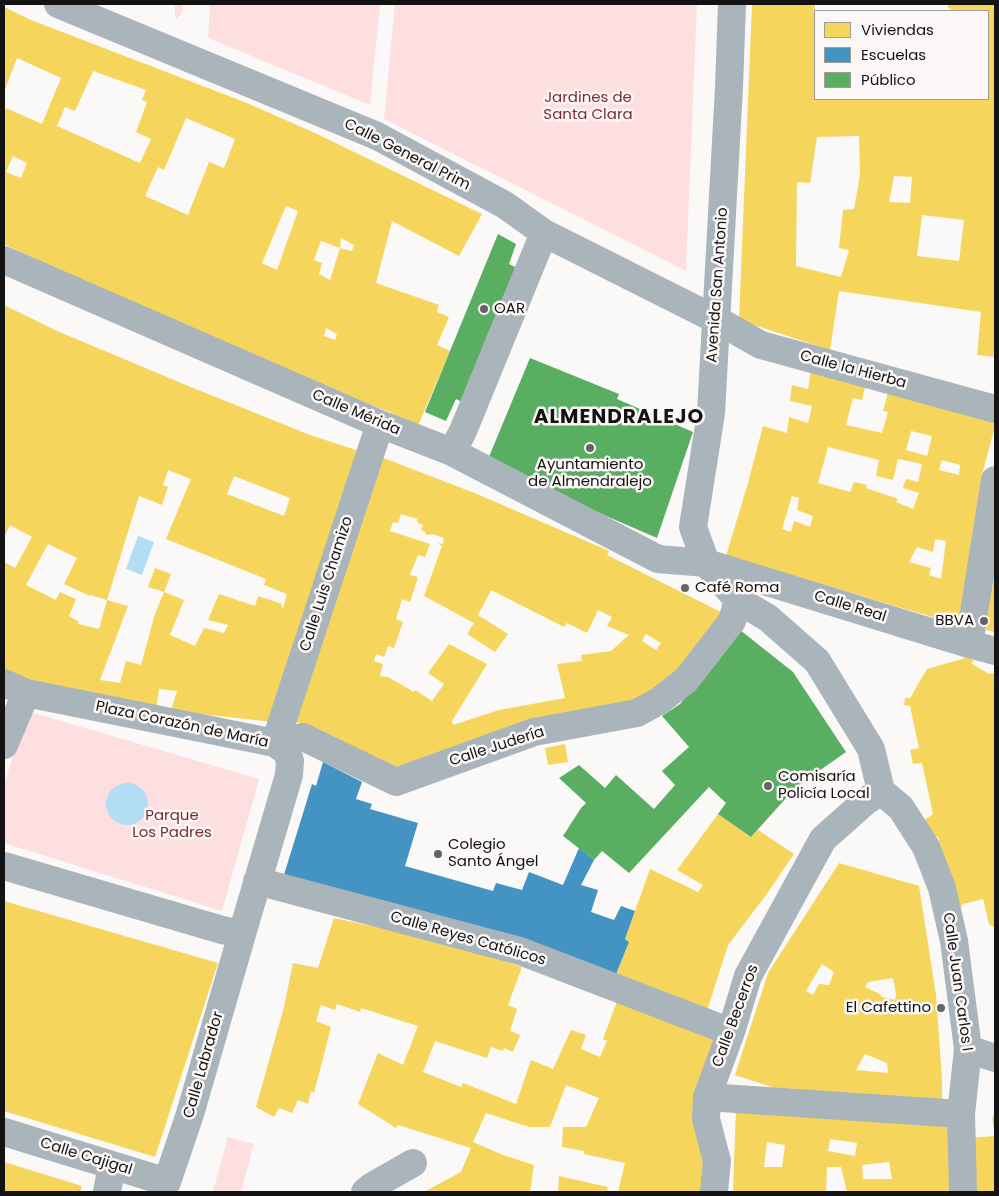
<!DOCTYPE html>
<meta charset="utf-8">
<style>
body{margin:0}
#map{position:relative;width:999px;height:1196px;overflow:hidden;background:#fbf8f8;font-family:Poppins,sans-serif}
canvas{display:block}
.frame{position:absolute;inset:0;border:5px solid #141313;pointer-events:none}
.legend{position:absolute;left:814px;top:10px;width:175px;height:90px;box-sizing:border-box;background:#fcf7f7;border:1px solid #9f9c9c;margin:0;padding:6px 9px;list-style:none;font-size:15px;color:#141313}
.legend li{display:flex;align-items:center;gap:10px;height:25px}
.legend b{width:25px;border:1px solid #9f9c9c}
</style>
<div id="map">
<canvas width="999" height="1196"></canvas>
<div class="frame"></div>
<ul class="legend">
<li><b style="height:14px;background:#f6d55c"></b>Viviendas</li>
<li><b style="height:14px;background:#4393c3"></b>Escuelas</li>
<li><b style="height:14px;background:#5aae61"></b>Público</li>
</ul>
</div>
<script>
const g = document.querySelector('canvas').getContext('2d');
g.lineJoin = 'round';
function fill(path, color) { g.fillStyle = color; g.fill(path, 'evenodd'); }
const shape = rows => new Path2D(rows.map(r => 'M' + r).join(''));
function strokePath(path, color, width, dash) { g.strokeStyle = color; g.lineWidth = width; g.lineCap = dash ? 'butt' : 'round'; g.setLineDash(dash || []); g.stroke(path); }
function write(font, color, halo, rows, align = 'center') {
  g.font = font + ' Poppins,sans-serif'; g.lineWidth = 5; g.setLineDash([]); g.textBaseline = 'middle'; g.strokeStyle = halo; g.fillStyle = color; for (const [text, x, y, turn = 0] of rows) {
    g.save(); g.translate(x, y); g.rotate((+turn || 0) * Math.PI / 180); g.textAlign = isNaN(turn) ? turn : align; if (halo) g.strokeText(text, 0, 0); g.fillText(text, 0, 0); g.restore();
  }
}
fill(shape([
 [175,4,183,4,183,10,177,20,175,15],
 [210,4,380,4,370,105,208,38],
 [395,4,697,4,686,271,384,119],
 [27,711,259,779,222,911,4,843,4,785],
 [228,1137,254,1144,241,1192,213,1191]
]), '#fddfdf');
fill(shape([
 [138,536,154,542,142,575,126,569],
 '106 804a21 21 0 1 1 42 0a21 21 0 1 1-42 0Z'
]), '#b2ddf2');
fill(shape([
 [752,4,815,4,815,99,988,99,988,11,956,11,948,8,948,4,995,4,995,357,977,355,981,312,839,291,830,350,739,320],
 [859,136,860,175,854,209,843,210,839,248,849,250,841,277,796,266,797,182,810,183,817,137],
 [894,176,912,177,910,203,889,202],
 [922,215,964,220,959,261,917,256],
 [4,7,31,20,247,103,315,133,482,214,459,256,392,221,376,283,439,305,437,312,449,317,437,345,450,351,417,428,390,412,322,386,89,284,4,244,4,115,6,108,42,124,61,78,17,58,4,92],
 [93,71,146,90,142,100,147,102,136,132,151,139,140,163,57,126,65,107,75,111],
 [186,118,235,139,224,168,209,162,188,215,145,196,158,167,164,170],
 [13,156,27,163,21,178,6,172],
 [286,206,298,211,277,270,262,263],
 [341,238,354,245,352,251,340,248,330,280,319,274,322,263,314,260,321,241,340,248],
 [326,328,337,334,335,340,324,336],
 [4,305,57,331,186,385,310,435,359,451,274,722,171,711,177,691,159,689,156,710,46,689,4,669,4,562,15,568,32,537,10,525,4,538],
 [168,470,191,479,166,539,266,579,264,585,287,594,283,608,281,607,282,604,258,596,255,606,219,594,208,620,228,625,224,633,204,628,195,646,170,635,184,600,164,592,171,574,155,568,148,587,164,592,155,614,141,665,126,661,120,683,100,680,128,606,107,600,99,629,78,624,79,622,69,616,76,599,60,592,56,600,26,585,48,544,77,558,64,584,90,596,90,595,107,600,139,496,162,505,168,487,163,485],
 [234,476,290,498,284,516,227,494],
 [811,371,866,384,862,400,853,398,846,425,882,433,888,412,883,411,889,389,995,416,995,426,983,471,971,545,963,626,726,556,748,483,763,426,787,433,789,417,808,423,812,406,790,401,792,385,808,389],
 [911,431,932,436,927,456,906,450],
 [828,447,879,460,876,476,893,480,898,459,922,464,918,482,906,479,903,487,903,488,919,493,913,509,896,502,898,499,866,488,867,485,854,482,850,492,818,483],
 [942,460,960,465,959,475,939,470],
 [792,496,799,498,797,510,813,516,810,527,794,521,791,532,782,529],
 [935,539,946,541,941,579,929,575,931,568,909,562,917,547,933,552],
 [381,457,477,494,609,551,607,555,727,615,684,675,636,707,502,732,430,755,398,775,291,719],
 [401,514,417,519,418,523,423,525,421,530,425,532,426,535,433,534,444,538,443,544,437,543,442,546,424,596,474,623,467,634,495,652,508,634,478,615,491,590,564,627,567,623,587,633,598,610,612,617,607,626,629,635,611,651,581,655,582,661,557,664,565,698,499,710,453,725,452,721,487,664,449,644,428,673,444,684,432,701,415,690,414,692,388,677,380,676,383,664,374,661,376,654,384,657,388,646,394,648,403,622,396,619,402,599,410,602,418,577,410,575,418,555,425,557,430,544,390,531,393,522,398,523],
 [646,634,661,643,656,650,642,641],
 [994,565,995,565,995,632,986,630],
 [969,657,974,661,971,663,989,674,995,673,995,928,989,924,983,899,963,904,957,912,938,837,923,834,920,823,933,814,922,763,913,764,910,750,919,748,910,706,904,705,905,698,910,698,927,669],
 [565,744,568,762,548,765,545,748],
 [718,814,751,837,758,830,794,854,766,895,728,945,706,1014,614,979,629,942,625,939,650,869,698,892,703,885,677,870],
 [839,863,919,886,936,995,942,1078,942,1109,807,1093,788,1088,787,1092,735,1075,768,973],
 [822,964,834,972,829,985,819,984,813,995,806,991],
 [893,978,896,994,895,1000,882,997,880,994,865,987,868,982],
 [865,1054,887,1063,888,1073,856,1070],
 [4,901,218,963,155,1157,4,1111],
 [334,918,442,941,522,967,508,1005,517,1009,510,1031,520,1035,513,1052,504,1048,503,1051,491,1047,487,1058,435,1041,423,1072,461,1087,463,1083,516,1104,531,1060,553,1069,571,1030,586,1035,581,1049,600,1057,607,1041,603,1039,619,996,718,1038,708,1192,618,1192,625,1163,584,1154,584,1151,562,1147,563,1127,586,1127,599,1098,566,1085,550,1127,529,1127,486,1113,473,1142,503,1155,534,1165,530,1192,424,1192,461,1172,471,1148,398,1125,396,1128,358,1104,378,1053,403,1065,418,1026,361,1008,360,1012,337,1004,335,1010,321,1005,316,1021,331,1027,314,1093,311,1091,308,1104,298,1100,292,1113,279,1108,274,1117,256,1107,284,1007,293,963,318,968],
 [736,1106,948,1127,953,1192,847,1192,841,1167,827,1167,826,1192,733,1192],
 [830,1139,857,1143,855,1156,828,1151],
 [767,1142,785,1145,782,1167,764,1167],
 [889,1162,892,1179,863,1179,862,1165],
 [995,1112,995,1130,994,1130,992,1119],
 [995,1136,995,1192,971,1192,968,1138],
 [4,1162,82,1186,80,1192,4,1192],
 [559,1176,608,1187,607,1190,614,1192,558,1192]
]), '#f6d55c');
fill(shape([
 [323,762,362,782,356,799,372,804,370,809,418,823,405,866,493,891,496,883,522,890,529,872,563,885,579,848,594,860,581,885,598,890,591,912,614,920,621,906,635,911,625,939,629,942,614,979,283,878,312,784,316,786]
]), '#4393c3');
fill(shape([
 [498,234,516,244,509,264,517,268,462,402,456,399,446,421,425,412],
 [530,358,619,394,617,399,693,432,657,538,486,464],
 [740,630,793,672,846,752,796,787,751,837,718,814,726,803,709,787,629,873,602,851,594,860,563,836,581,808,586,803,559,778,579,765,605,788,616,775,654,809,675,785,662,771,689,747,662,716,680,704]
]), '#5aae61');
strokePath(shape([
 [58,4,377,136,505,205,544,233,715,319,761,345,995,409],
 [732,4,729,87,711,413,693,527,706,563,738,600,768,618,817,661,871,749,881,791],
 [4,260,380,424,452,452,658,559,706,563,969,644,995,651],
 [380,424,275,743,303,737,396,782,534,732,637,713,659,701,686,680,732,621,738,600],
 [452,452,463,431,544,233],
 [969,644,995,480],
 [4,683,26,693],
 [4,745,26,693,275,743,287,752,290,761,289,775,242,934,222,930,4,866],
 [881,791,901,808,926,847,942,888,954,941,968,1049,961,1114,963,1192],
 [257,881,520,951,731,1032],
 [968,1049,995,1058],
 [707,1097,961,1114],
 [4,1132,167,1182],
 [107,1192,112,1165],
 [160,1192,167,1182,190,1114,242,934],
 [365,1192,371,1187,413,1163],
 [714,1192,717,1161,706,1119,707,1097,731,1032,748,976,823,839,866,801,881,791]
]), '#a9b5bb', 28);
for (const [x, y, r, color] of [
 [484,309,5,"#656363"],
 [590,448,5,"#656363"],
 [685,588,5,"#656363"],
 [984,621,5,"#656363"],
 [768,786,5,"#656363"],
 [438,854,5,"#656363"],
 [941,1008,5,"#656363"]
]) { const dot = new Path2D(); dot.arc(x, y, r, 0, 2 * Math.PI); g.fillStyle = color; g.fill(dot); strokePath(dot, '#fcf7f7', 2); }
write('15px', '#782c35', '#fcf7f7', [
 ["Jardines de",588,98],
 ["Santa Clara",588,115],
 ["Parque",172,816],
 ["Los Padres",172,833]
]);
write('15px', '#141313', '#fcf7f7', [
 ["Calle General Prim",407,155,27],
 ["Avenida San Antonio",718,285,-86],
 ["Calle la Hierba",853,370,15],
 ["Calle Mérida",356,413,23],
 ["Calle Luis Chamizo",327,584,-72],
 ["Calle Real",850,607,17],
 ["Plaza Corazón de María",182,725,12],
 ["Calle Judería",497,747,-18],
 ["Calle Reyes Católicos",468,939,16],
 ["Calle Juan Carlos I",957,982,82],
 ["Calle Becerros",736,1016,-70],
 ["Calle Labrador",204,1065,-74],
 ["Calle Cajigal",86,1157,17]
]);
write('15px', '#141313', '#fcf7f7', [
 ["OAR",494,309],
 ["Ayuntamiento",590,465,"center"],
 ["de Almendralejo",590,482,"center"],
 ["Café Roma",695,588],
 ["BBVA",974,621,"right"],
 ["Comisaría",778,777],
 ["Policía Local",778,794],
 ["Colegio",448,845],
 ["Santo Ángel",448,862],
 ["El Cafettino",931,1008,"right"]
], 'left');
g.letterSpacing = '1px';
write('bold 20px', '#141313', '#fcf7f7', [
 ["ALMENDRALEJO",619,418]
]);
g.letterSpacing = '0px';
</script>
